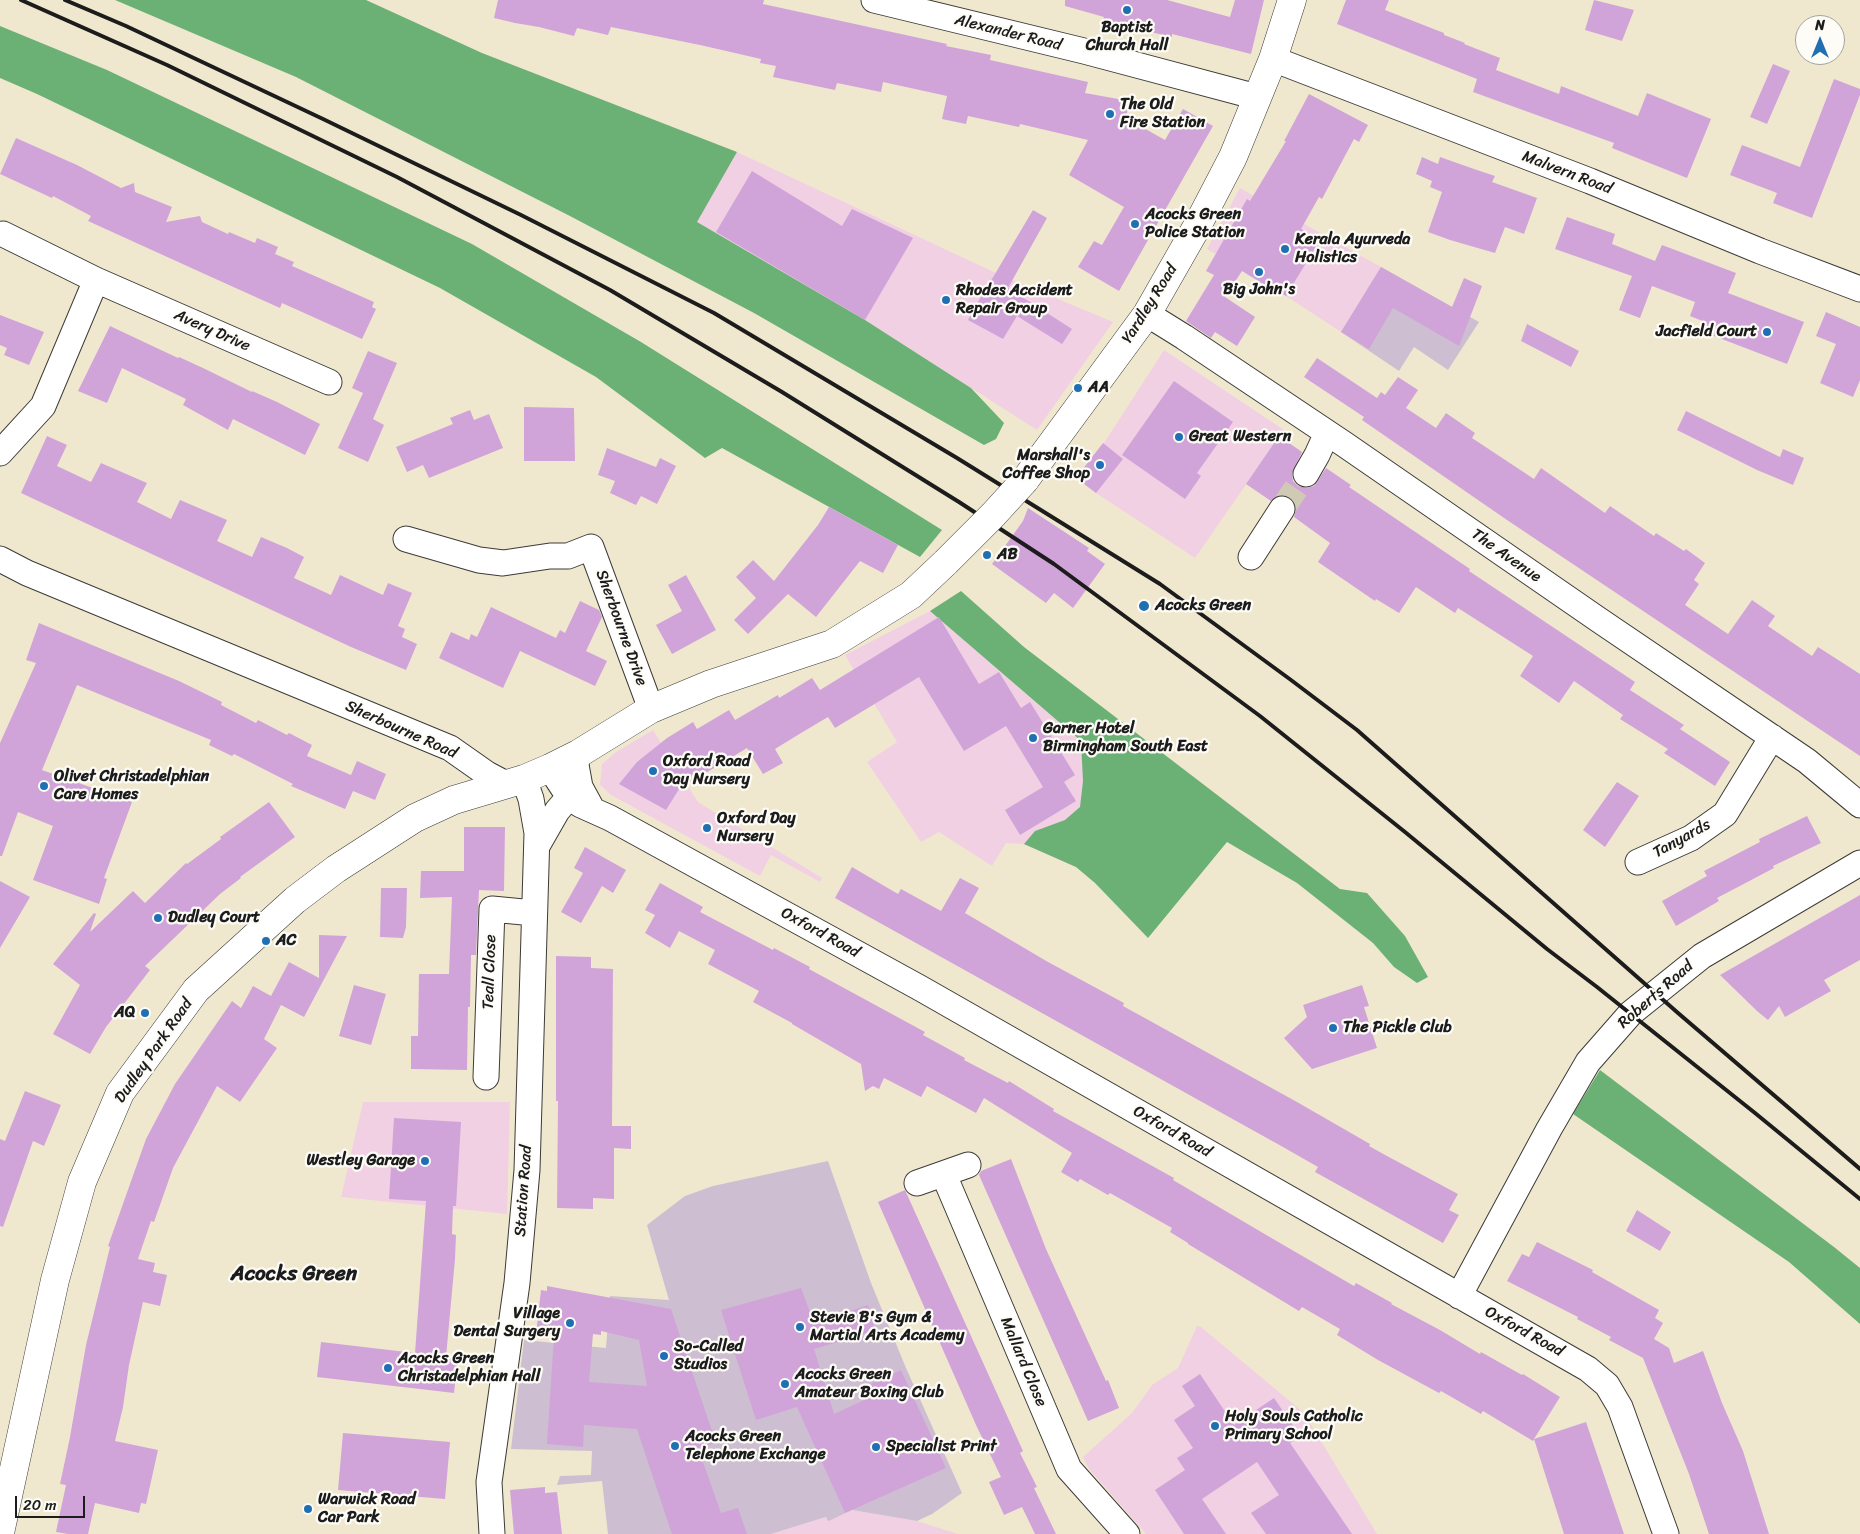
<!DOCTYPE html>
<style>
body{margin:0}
#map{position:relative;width:1860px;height:1534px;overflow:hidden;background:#f0e8ce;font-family:Sriracha,sans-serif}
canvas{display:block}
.north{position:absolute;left:1795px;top:15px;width:50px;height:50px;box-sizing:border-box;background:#fdfcf7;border:1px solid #a3a29f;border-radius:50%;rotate:0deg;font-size:14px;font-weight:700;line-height:20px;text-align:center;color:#1c1c1c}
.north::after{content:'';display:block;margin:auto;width:18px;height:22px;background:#1f6fb2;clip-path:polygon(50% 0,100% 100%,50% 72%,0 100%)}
.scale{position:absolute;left:15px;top:1496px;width:70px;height:22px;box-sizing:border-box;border:2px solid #1c1c1c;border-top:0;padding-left:6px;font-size:15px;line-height:18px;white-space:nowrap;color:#1c1c1c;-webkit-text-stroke:4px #fdfcf7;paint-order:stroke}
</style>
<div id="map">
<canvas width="1860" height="1534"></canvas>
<div class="north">N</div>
<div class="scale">20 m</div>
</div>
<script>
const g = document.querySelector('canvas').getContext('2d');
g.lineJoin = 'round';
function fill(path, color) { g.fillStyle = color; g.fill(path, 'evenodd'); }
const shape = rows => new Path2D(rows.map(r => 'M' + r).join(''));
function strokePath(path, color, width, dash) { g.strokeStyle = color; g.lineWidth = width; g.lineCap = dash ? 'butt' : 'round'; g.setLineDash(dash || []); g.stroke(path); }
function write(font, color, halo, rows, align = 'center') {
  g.font = font + ' Sriracha,sans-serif'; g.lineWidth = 4.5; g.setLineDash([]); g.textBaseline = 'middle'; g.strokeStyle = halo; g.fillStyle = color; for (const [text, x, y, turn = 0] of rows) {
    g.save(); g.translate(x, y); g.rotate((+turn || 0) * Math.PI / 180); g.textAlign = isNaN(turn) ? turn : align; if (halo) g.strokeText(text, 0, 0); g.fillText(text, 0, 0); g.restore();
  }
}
fill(shape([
 [737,152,996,273,1113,322,1037,430,865,320,696,222],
 [1240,188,1381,267,1341,332,1286,296,1207,249],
 [1164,350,1284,430,1195,558,1096,493,1076,478,1104,443],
 [930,611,1098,756,1076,867,1023,844,1006,843,992,866,939,832,921,842,867,762,897,742,845,655],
 [653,730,698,802,822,878,820,882,771,855,760,876,611,795,600,785,602,764,616,752],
 [363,1102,510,1102,507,1214,341,1197],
 [1197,1326,1201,1327,1304,1413,1377,1534,1146,1534,1089,1469,1083,1457,1132,1413,1152,1385,1178,1368],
 [852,1510,917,1521,958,1534,771,1534,827,1517,831,1520]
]), '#f1d0e4');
fill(shape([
 [1381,267,1479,322,1448,370,1414,347,1399,371,1341,332],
 [828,1161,871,1283,906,1368,962,1493,932,1514,917,1521,852,1510,831,1520,828,1521,826,1517,771,1534,608,1534,602,1481,557,1485,560,1476,591,1475,592,1451,511,1449,524,1340,606,1348,610,1296,669,1300,647,1225,685,1196,713,1186]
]), '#cebed1');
fill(shape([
 [115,0,366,0,482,53,737,152,697,222,865,320,971,388,1004,423,996,439,984,445,754,313,568,215,296,77],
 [0,26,107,70,472,244,641,342,942,530,920,557,722,448,705,458,596,377,440,288,37,94,0,78],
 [961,591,1024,647,1340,889,1367,893,1405,936,1428,977,1417,983,1394,967,1373,943,1297,883,1227,842,1148,938,1095,883,1076,867,1024,844,1035,831,1065,820,1080,807,1083,781,1081,741,930,611],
 [1600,1070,1834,1247,1860,1268,1860,1324,1789,1262,1573,1114]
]), '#6bb176');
fill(shape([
 [498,0,764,0,763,4,947,44,946,46,991,55,990,60,1088,82,1085,93,1129,101,1126,118,1165,140,1183,109,1213,126,1119,291,1078,267,1094,241,1102,245,1124,207,1069,175,1088,140,1020,124,1019,127,968,116,966,124,942,119,947,96,883,82,881,92,837,83,835,90,773,77,776,66,760,63,761,59,700,45,611,27,608,35,577,28,574,36,539,27,515,23,494,18],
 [1065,0,1167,0,1230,17,1235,0,1264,0,1251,54,1172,34,1172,37,1103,21,1104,17,1065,6],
 [1346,0,1389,0,1385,10,1444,33,1444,35,1465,43,1464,44,1500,58,1496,70,1559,94,1561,86,1638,116,1647,93,1711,119,1687,178,1612,148,1614,143,1473,92,1477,79,1337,24],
 [1594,0,1634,10,1622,41,1585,30],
 [1773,64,1790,71,1767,124,1750,117],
 [1834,79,1860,89,1860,95,1812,218,1773,203,1777,193,1730,175,1742,145,1800,167],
 [1309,94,1368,125,1359,142,1354,139,1322,199,1319,197,1301,229,1320,240,1286,296,1272,288,1271,289,1242,271,1225,297,1255,317,1237,346,1215,332,1211,338,1186,321,1214,275,1206,271,1247,199,1250,201,1286,141,1284,141],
 [16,138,77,165,121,188,134,183,135,192,172,207,166,222,200,216,202,222,228,234,229,232,255,243,257,238,278,247,275,254,294,262,292,266,374,302,372,307,376,309,362,339,282,303,280,308,209,276,88,221,91,216,53,196,52,198,0,174],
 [1422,157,1438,164,1440,157,1474,169,1495,176,1492,182,1537,198,1524,234,1505,227,1495,253,1450,240,1428,232,1442,192,1430,187,1432,181,1416,174],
 [752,171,842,226,852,209,913,238,865,320,716,232],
 [1033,210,1047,218,1008,288,1072,329,1062,344,1017,316,1003,339,968,320,988,284,989,284],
 [1567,217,1615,234,1612,244,1655,261,1662,245,1736,273,1728,293,1804,322,1787,364,1701,331,1705,322,1690,316,1695,302,1652,286,1640,318,1619,310,1632,276,1555,249],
 [1381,267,1452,307,1464,278,1482,286,1459,346,1393,308,1369,349,1341,332],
 [1826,312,1860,327,1860,380,1853,397,1820,383,1836,344,1816,336],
 [0,315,44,332,29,365,4,355,7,348,0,345],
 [1527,324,1579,351,1571,367,1521,341],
 [110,326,178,358,179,357,203,368,252,392,252,391,277,402,320,424,305,455,233,419,228,430,183,405,186,399,122,368,107,403,78,391],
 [368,351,397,363,373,419,384,425,368,462,338,448,363,393,352,388],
 [1317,358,1377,398,1381,392,1385,395,1398,377,1418,390,1406,408,1436,428,1446,413,1475,433,1472,438,1534,479,1541,468,1605,513,1610,506,1654,536,1656,533,1684,551,1686,549,1705,563,1694,580,1699,584,1685,605,1728,634,1752,600,1775,616,1768,626,1812,656,1818,647,1860,674,1860,756,1507,520,1362,420,1364,417,1304,377],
 [1174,381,1233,422,1197,473,1201,476,1185,499,1122,455],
 [524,407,574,408,575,461,524,461],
 [470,410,474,420,489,414,503,448,429,478,423,465,407,472,396,447,453,424,450,418],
 [1686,411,1780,457,1783,449,1804,458,1793,485,1757,470,1677,430],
 [47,436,67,445,57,466,91,482,101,463,147,483,137,502,171,519,180,500,227,520,217,541,252,557,261,537,287,548,304,557,294,578,331,595,340,575,383,595,388,583,412,593,398,626,405,629,402,637,417,644,406,670,351,647,21,493],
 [1279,436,1302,452,1292,474,1293,481,1298,486,1306,488,1314,486,1326,468,1351,485,1349,487,1470,569,1469,571,1635,682,1630,690,1684,725,1680,729,1730,762,1715,786,1664,753,1668,749,1620,719,1623,715,1574,681,1559,703,1520,676,1533,656,1458,608,1455,613,1416,587,1399,613,1376,599,1375,601,1318,562,1330,543,1294,517,1296,509,1295,503,1290,497,1282,495,1276,496,1271,501,1246,484],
 [1103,443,1123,459,1096,493,1076,478],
 [607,448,656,467,660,458,676,466,657,504,641,496,636,505,610,493,615,481,598,475],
 [829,507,898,545,883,573,860,561,816,617,788,594,748,634,734,620,756,598,736,577,753,560,774,581,818,525],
 [1028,508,1089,548,1087,551,1105,564,1073,608,1054,593,1046,603,992,564,1023,521],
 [686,575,716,630,672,654,656,625,682,611,668,585],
 [580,601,599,610,602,617,586,651,607,661,595,686,520,651,503,688,439,658,451,632,469,640,471,634,477,637,491,607,556,638,560,630,565,633],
 [939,617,979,684,999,672,1021,708,1030,702,1075,775,1064,782,1076,801,1020,835,1005,810,1043,787,1006,726,964,751,919,677,835,728,828,717,801,733,775,749,783,763,763,774,747,748,689,783,686,778,666,810,619,784,637,762,667,738,693,722,697,729,729,710,735,720,778,695,779,698,812,678,820,690],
 [39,623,179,681,222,702,221,705,256,723,258,720,287,735,289,733,312,745,307,756,351,775,357,761,386,774,375,800,353,791,345,809,291,786,293,784,234,754,232,756,209,745,211,740,77,685,42,770,132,802,104,878,107,879,99,904,33,880,53,826,18,812,2,856,0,856,0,743,36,663,26,660],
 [1617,782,1639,796,1605,847,1583,830],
 [269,802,295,837,240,877,241,878,220,894,145,966,150,970,106,1027,90,1054,53,1034,80,985,53,964,94,913,96,914,90,932,133,891,145,903,186,863,187,864,221,839,220,837],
 [1807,816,1821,843,1773,866,1774,868,1717,898,1719,901,1676,926,1662,901,1707,876,1704,871,1760,842,1759,839],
 [464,827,505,827,504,891,479,890,476,955,471,955,470,1007,468,1007,467,1070,411,1069,411,1036,418,1036,419,974,449,974,452,897,420,898,421,871,464,871],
 [585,847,626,870,613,893,602,886,581,923,561,912,583,873,574,868],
 [852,867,898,894,901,889,941,911,960,878,979,888,965,913,1048,962,1124,1003,1123,1006,1297,1102,1370,1144,1369,1146,1387,1156,1458,1194,1449,1210,1459,1215,1443,1243,1315,1172,1318,1167,1283,1147,835,898],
 [0,881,30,897,0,948],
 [660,883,703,907,700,912,773,950,774,948,810,967,809,969,925,1032,923,1035,965,1058,964,1060,1008,1083,1009,1081,1054,1109,1053,1111,1174,1178,1173,1180,1268,1236,1354,1286,1356,1283,1392,1303,1391,1304,1440,1330,1480,1354,1481,1352,1522,1375,1523,1374,1560,1397,1534,1439,1586,1422,1624,1534,1564,1534,1534,1439,1533,1441,1483,1411,1481,1414,1441,1391,1439,1393,1378,1360,1337,1335,1340,1329,1302,1307,1299,1311,1188,1244,1188,1243,1170,1232,1172,1228,1110,1193,1108,1195,1080,1179,1078,1182,1061,1172,1072,1153,984,1098,976,1113,927,1086,921,1097,884,1078,879,1089,873,1086,865,1091,861,1064,792,1024,792,1023,753,1002,759,991,708,964,715,950,679,931,670,948,645,933,655,915,645,910],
 [381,888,407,888,406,927,403,938,380,937],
 [1860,895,1860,960,1824,980,1831,991,1785,1017,1779,1006,1768,1020,1757,1011,1720,975],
 [319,935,347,936,304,1017,281,1005,264,1039,277,1048,240,1102,217,1086,173,1168,154,1222,151,1221,138,1259,155,1263,153,1272,167,1275,160,1306,143,1302,129,1365,123,1407,115,1441,158,1450,146,1504,141,1503,139,1513,95,1503,88,1534,68,1534,56,1532,66,1485,60,1484,70,1437,86,1345,110,1247,108,1246,146,1139,175,1084,232,1001,241,1008,253,986,271,996,289,962,319,978],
 [556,956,591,957,591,968,613,969,612,1126,631,1126,631,1149,614,1148,614,1199,593,1198,593,1209,557,1208,558,1101,556,1101],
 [354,985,386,994,371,1045,339,1036],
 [1362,985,1369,1006,1364,1007,1377,1048,1312,1069,1284,1038,1307,1017,1303,1005],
 [25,1091,61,1105,44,1146,33,1141,3,1227,0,1226,0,1139,5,1141],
 [394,1118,461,1122,456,1206,453,1206,452,1234,456,1235,455,1259,446,1357,458,1358,454,1393,317,1377,321,1342,415,1353,426,1201,389,1199],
 [1011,1159,1046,1249,1106,1381,1108,1380,1119,1408,1088,1421,979,1175,981,1171],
 [905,1190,1023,1451,1020,1453,1037,1487,1034,1488,1056,1534,1035,1534,1022,1507,1004,1515,989,1482,1001,1477,976,1425,878,1202],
 [1637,1210,1671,1232,1660,1251,1626,1231],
 [1537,1242,1593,1270,1592,1272,1659,1310,1655,1318,1663,1323,1654,1339,1669,1348,1674,1363,1703,1351,1722,1403,1743,1451,1769,1534,1709,1534,1689,1474,1643,1358,1609,1340,1611,1337,1577,1319,1578,1317,1507,1281,1522,1254,1529,1257],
 [547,1286,671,1309,716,1443,698,1448,721,1513,738,1508,747,1534,672,1534,637,1429,584,1425,583,1447,547,1444,554,1336,536,1334,541,1290,547,1291],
 [601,1331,639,1340,647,1386,589,1382,593,1334,601,1335],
 [801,1288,814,1323,868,1305,875,1331,814,1349,834,1414,873,1396,868,1385,901,1370,946,1468,845,1513,797,1407,756,1420,721,1310],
 [1200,1374,1234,1425,1274,1398,1300,1436,1290,1443,1352,1534,1266,1534,1251,1513,1279,1495,1257,1462,1202,1499,1226,1534,1184,1534,1155,1490,1185,1470,1177,1458,1193,1448,1174,1420,1195,1406,1182,1386],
 [343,1433,450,1442,445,1499,338,1490],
 [545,1487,545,1493,557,1492,562,1534,514,1534,510,1490]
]), '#d0a4d9');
strokePath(shape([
 [1282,509,1306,474]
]), '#d0c9b3', 25, [25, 12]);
const minor = shape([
 [874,0,1084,51,1257,97],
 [1273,59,1590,181,1760,251,1860,289],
 [3,234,96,280],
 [1147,314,1184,337,1344,444,1599,620,1807,761,1860,805],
 [0,453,43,406,96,280,329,382],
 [1306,474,1317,455,1327,433],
 [406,539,479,560,503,563,550,556,568,556,591,547,651,709],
 [1251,557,1282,509],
 [0,559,27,573,450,748,487,774,506,784],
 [578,754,576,765,580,787,592,809],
 [550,768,569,797,581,805,610,818,920,988,1588,1369,1607,1385,1620,1407,1666,1534],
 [537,846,557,811,569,797],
 [1638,862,1691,838,1725,814,1772,737],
 [486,1077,492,909,534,913],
 [944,1175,1069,1469,1127,1534],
 [917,1183,968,1165],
 [1459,1296,1549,1129,1588,1062,1631,1013,1702,956,1860,863],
 [492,1534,489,1482,517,1283,527,1170,537,833,531,799,524,779]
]);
const major = shape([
 [1025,480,1147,314,1195,230,1233,157,1273,59,1292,0],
 [0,1533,55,1280,82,1182,120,1093,196,990,295,900,336,869,415,818,454,800,524,779,550,768,578,754,651,709,711,684,832,644,911,595,946,562]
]);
strokePath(minor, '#3c3b37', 27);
strokePath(major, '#3c3b37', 29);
strokePath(minor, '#fff', 25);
strokePath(major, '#fff', 28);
strokePath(shape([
 [21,0,167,65,397,177,610,290,782,392,959,502,1054,564,1260,716,1405,832,1547,949,1597,987,1755,1113,1860,1199],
 [65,0,126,26,323,119,521,215,714,313,957,458,1160,584,1291,680,1357,730,1678,1013,1860,1169]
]), '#1c1c1c', 4);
const majorBridge = shape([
 [946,562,993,515,1025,480]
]);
strokePath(majorBridge, '#3c3b37', 29, []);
strokePath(majorBridge, '#fff', 28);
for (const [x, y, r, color] of [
 [1127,10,5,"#1f6fb2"],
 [1110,114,5,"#1f6fb2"],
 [1135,224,5,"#1f6fb2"],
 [1285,249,5,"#1f6fb2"],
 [1259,272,5,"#1f6fb2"],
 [946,300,5,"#1f6fb2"],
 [1767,332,5,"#1f6fb2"],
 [1078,388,5,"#1f6fb2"],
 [1179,437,5,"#1f6fb2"],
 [1100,465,5,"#1f6fb2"],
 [987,555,5,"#1f6fb2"],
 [1144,606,6,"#1f6fb2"],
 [1033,738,5,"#1f6fb2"],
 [653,771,5,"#1f6fb2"],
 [44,786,5,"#1f6fb2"],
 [707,828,5,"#1f6fb2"],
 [158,918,5,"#1f6fb2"],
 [266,941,5,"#1f6fb2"],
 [145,1013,5,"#1f6fb2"],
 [1333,1028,5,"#1f6fb2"],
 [425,1161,5,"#1f6fb2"],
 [570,1323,5,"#1f6fb2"],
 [800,1327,5,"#1f6fb2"],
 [664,1356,5,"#1f6fb2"],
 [388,1368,5,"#1f6fb2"],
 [785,1384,5,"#1f6fb2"],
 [1215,1426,5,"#1f6fb2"],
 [675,1446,5,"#1f6fb2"],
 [876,1447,5,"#1f6fb2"],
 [308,1509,5,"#1f6fb2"]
]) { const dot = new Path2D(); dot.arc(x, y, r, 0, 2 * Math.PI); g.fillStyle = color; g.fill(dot); strokePath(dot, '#fdfcf7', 2); }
write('bold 16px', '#1c1c1c', '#fdfcf7', [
 ["Baptist",1127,28,"center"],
 ["Church Hall",1127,46,"center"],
 ["The Old",1120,105],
 ["Fire Station",1120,123],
 ["Acocks Green",1145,215],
 ["Police Station",1145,233],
 ["Kerala Ayurveda",1295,240],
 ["Holistics",1295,258],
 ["Big John's",1259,290,"center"],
 ["Rhodes Accident",956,291],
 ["Repair Group",956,309],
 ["Jacfield Court",1757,332,"right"],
 ["AA",1088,388],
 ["Great Western",1189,437],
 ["Marshall's",1090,456,"right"],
 ["Coffee Shop",1090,474,"right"],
 ["AB",997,555],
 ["Acocks Green",1155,606],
 ["Garner Hotel",1043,729],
 ["Birmingham South East",1043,747],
 ["Oxford Road",663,762],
 ["Day Nursery",663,780],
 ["Olivet Christadelphian",54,777],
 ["Care Homes",54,795],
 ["Oxford Day",717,819],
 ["Nursery",717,837],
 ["Dudley Court",168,918],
 ["AC",276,941],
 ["AQ",135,1013,"right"],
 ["The Pickle Club",1343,1028],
 ["Westley Garage",415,1161,"right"],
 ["Village",560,1314,"right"],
 ["Dental Surgery",560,1332,"right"],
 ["Stevie B's Gym &",810,1318],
 ["Martial Arts Academy",810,1336],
 ["So-Called",674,1347],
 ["Studios",674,1365],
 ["Acocks Green",398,1359],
 ["Christadelphian Hall",398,1377],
 ["Acocks Green",795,1375],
 ["Amateur Boxing Club",795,1393],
 ["Holy Souls Catholic",1225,1417],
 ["Primary School",1225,1435],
 ["Acocks Green",685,1437],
 ["Telephone Exchange",685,1455],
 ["Specialist Print",886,1447],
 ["Warwick Road",318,1500],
 ["Car Park",318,1518]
], 'left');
write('16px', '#1c1c1c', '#fdfcf7', [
 ["Alexander Road",1008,33,14],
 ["Malvern Road",1567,173,21],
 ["Yardley Road",1150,304,-58],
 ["Avery Drive",212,331,24],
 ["The Avenue",1506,556,35],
 ["Sherbourne Drive",621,628,70],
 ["Sherbourne Road",401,730,24],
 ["Tanyards",1682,839,-29],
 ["Oxford Road",820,933,29],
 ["Teall Close",490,972,-88],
 ["Roberts Road",1656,995,-41],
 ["Dudley Park Road",154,1051,-55],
 ["Oxford Road",1172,1132,30],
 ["Station Road",524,1191,-86],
 ["Oxford Road",1524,1332,29],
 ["Mallard Close",1023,1362,67]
]);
write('bold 21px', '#1c1c1c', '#fdfcf7', [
 ["Acocks Green",294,1275]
]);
</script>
